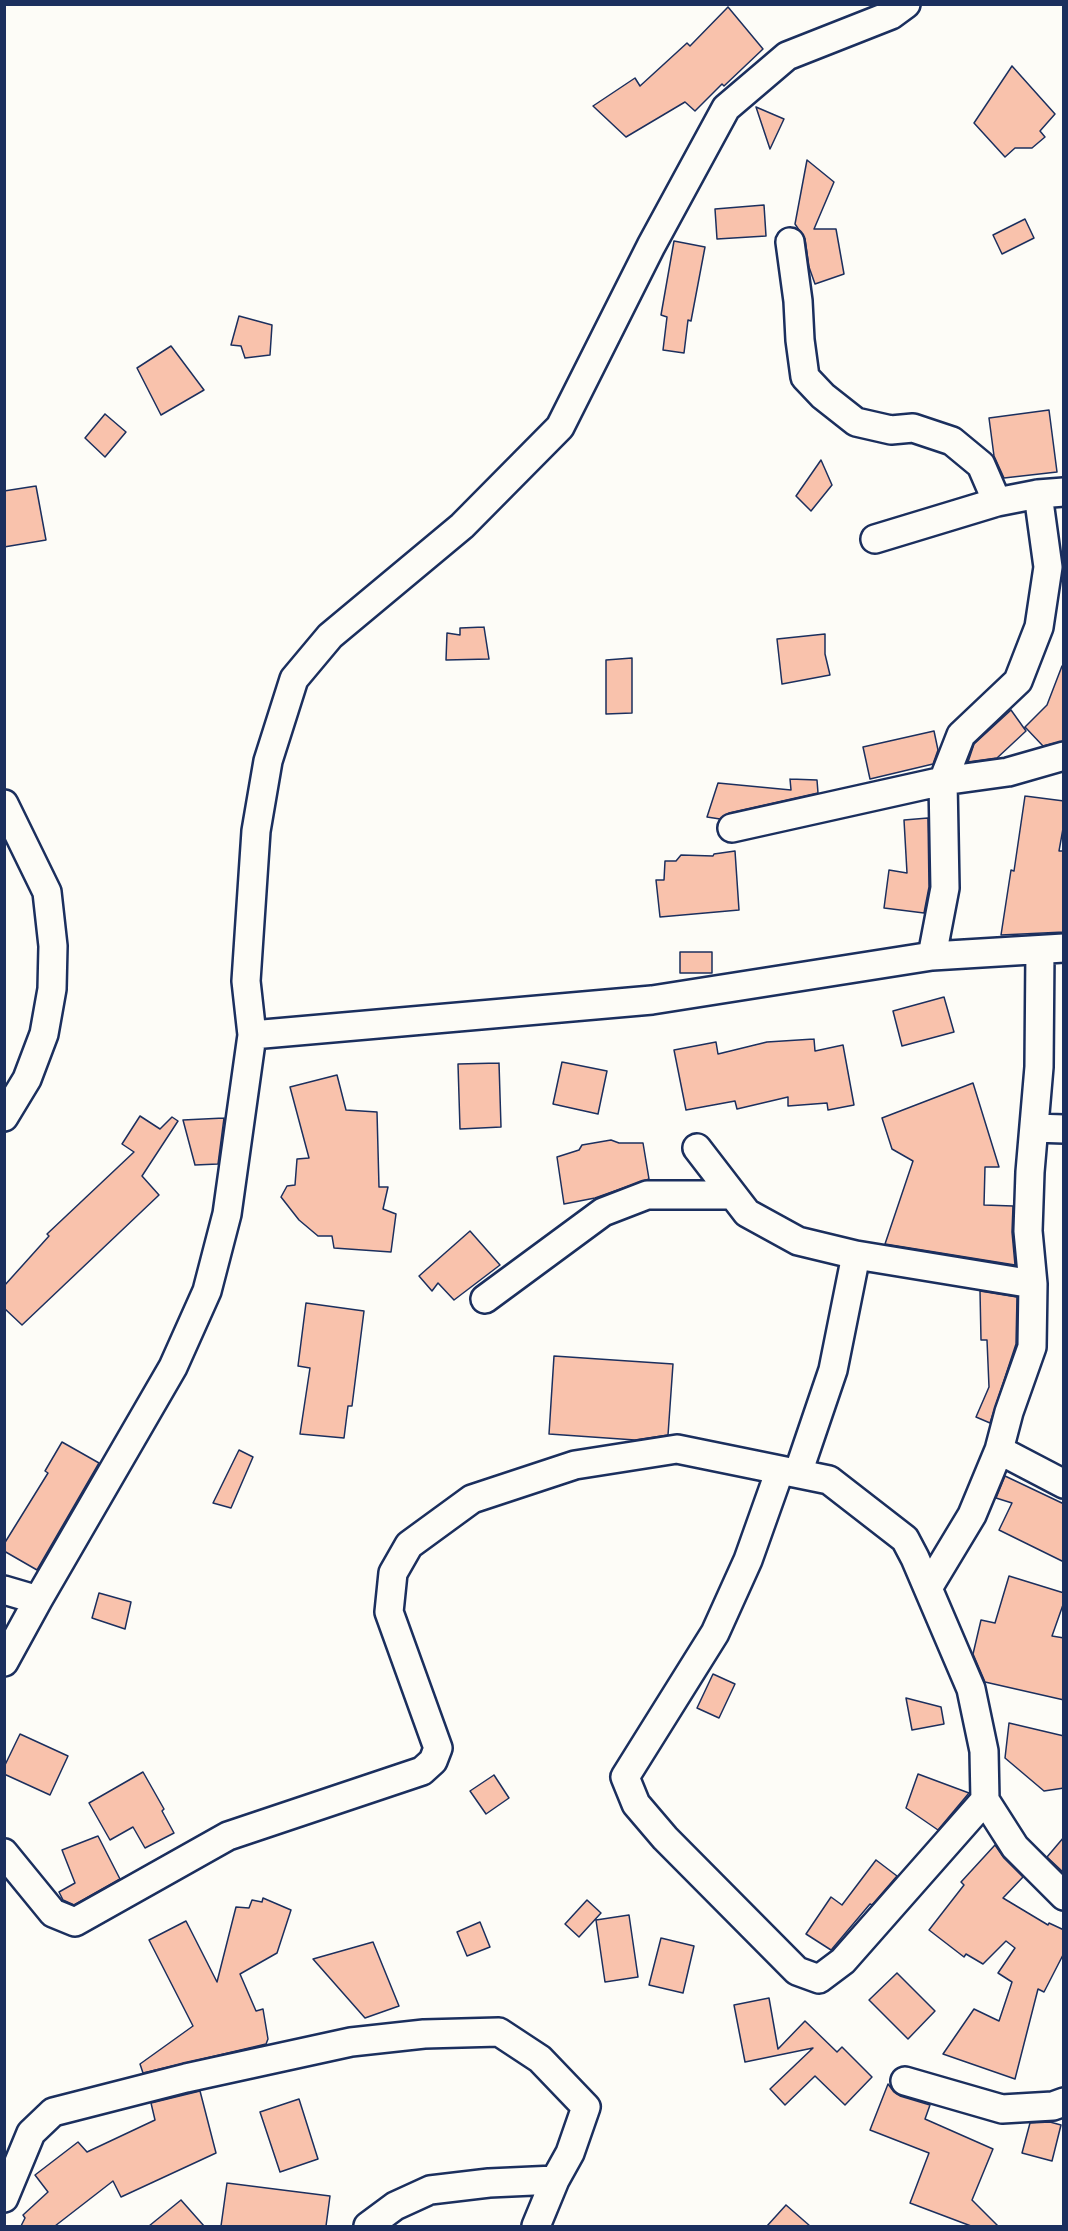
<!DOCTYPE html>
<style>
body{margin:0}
#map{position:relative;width:1068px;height:2231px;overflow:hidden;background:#fdfcf7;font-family:"Architects Daughter",sans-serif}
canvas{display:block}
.frame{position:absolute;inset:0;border:6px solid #1b2f5e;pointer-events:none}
</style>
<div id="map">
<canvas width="1068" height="2231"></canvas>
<div class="frame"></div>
</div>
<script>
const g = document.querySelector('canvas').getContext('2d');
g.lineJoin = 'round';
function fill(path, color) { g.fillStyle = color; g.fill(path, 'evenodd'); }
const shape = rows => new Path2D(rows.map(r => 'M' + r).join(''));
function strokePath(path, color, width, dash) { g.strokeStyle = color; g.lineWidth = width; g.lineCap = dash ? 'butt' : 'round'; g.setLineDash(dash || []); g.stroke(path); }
const building = shape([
 [728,7,763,49,724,86,722,84,695,111,685,102,626,137,593,106,635,78,640,86,687,43,690,46,728,7],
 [1012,66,1055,114,1040,131,1045,137,1032,148,1015,148,1005,157,974,123,1012,66],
 [756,107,784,119,770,149,756,107],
 [807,160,834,182,814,229,836,229,844,274,815,284,809,267,805,239,795,224,807,160],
 [764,205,766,236,717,239,715,209,764,205],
 [1025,219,1034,238,1002,254,993,235,1025,219],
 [674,241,705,247,691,321,688,320,684,353,663,350,667,317,661,315,674,241],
 [239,316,272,325,270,355,245,358,241,346,231,345,239,316],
 [171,346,204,390,161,415,137,368,171,346],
 [1049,410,1057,472,1004,478,994,456,989,418,1049,410],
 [105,414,126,432,105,457,85,438,105,414],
 [821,460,832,485,811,511,796,496,821,460],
 [36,486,46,540,4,547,4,491,36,486],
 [484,627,489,659,446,660,447,633,460,635,460,628,484,627],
 [825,634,825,654,830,675,782,684,777,639,825,634],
 [632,658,632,713,606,714,606,660,632,658],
 [1062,666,1064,666,1064,741,1043,746,1025,727,1047,705,1062,666],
 [1011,710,1026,731,997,758,968,762,974,744,1011,710],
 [934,731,938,750,933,764,870,779,863,747,934,731],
 [790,779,817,780,818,793,729,813,720,819,707,817,718,783,791,790,790,779],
 [1025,796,1064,801,1064,823,1059,851,1064,851,1064,932,1001,935,1011,870,1014,871,1025,796],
 [928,818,929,887,924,913,884,908,889,870,907,873,904,820,928,818],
 [735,851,739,910,660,917,656,880,664,880,665,861,676,861,681,855,713,856,714,854,735,851],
 [680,952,712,952,712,973,680,973,680,952],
 [944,997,954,1032,902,1046,893,1011,944,997],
 [814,1039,815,1051,843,1045,854,1105,828,1110,827,1103,788,1106,788,1097,737,1109,735,1101,686,1110,674,1050,716,1042,718,1054,767,1042,814,1039],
 [562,1062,607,1071,598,1114,553,1104,562,1062],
 [499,1063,501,1127,460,1129,458,1064,499,1063],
 [337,1075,346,1110,377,1112,379,1187,388,1187,383,1209,396,1214,391,1252,334,1248,332,1236,318,1236,299,1220,281,1197,287,1186,295,1185,297,1159,309,1158,290,1087,337,1075],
 [973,1083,999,1167,985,1167,984,1205,1013,1206,1012,1232,1015,1265,885,1244,913,1161,892,1149,882,1118,973,1083],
 [140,1116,160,1129,172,1117,178,1121,142,1176,159,1195,22,1325,4,1308,4,1286,49,1236,47,1234,134,1152,122,1144,140,1116],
 [224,1118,218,1164,195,1165,183,1120,224,1118],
 [611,1140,619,1143,643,1143,649,1179,595,1198,564,1204,557,1157,579,1150,582,1145,611,1140],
 [470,1231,500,1265,454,1300,438,1283,432,1291,419,1276,470,1231],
 [980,1291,1017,1297,1016,1344,990,1423,976,1417,989,1387,987,1340,981,1340,980,1291],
 [306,1303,364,1311,352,1406,348,1406,344,1438,300,1434,310,1368,298,1366,306,1303],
 [554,1356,673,1364,668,1435,635,1440,549,1434,554,1356],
 [62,1442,99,1463,37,1570,4,1551,4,1544,48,1473,45,1471,62,1442],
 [239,1450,253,1457,231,1508,213,1503,239,1450],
 [1005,1476,1064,1504,1064,1562,999,1530,1012,1503,996,1498,1005,1476],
 [1009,1576,1064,1593,1064,1602,1052,1636,1064,1638,1064,1700,985,1682,973,1654,981,1620,995,1623,1009,1576],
 [99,1593,131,1602,125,1629,92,1618,99,1593],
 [713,1674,735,1684,719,1718,697,1708,713,1674],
 [906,1698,941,1707,944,1724,912,1730,906,1698],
 [1009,1723,1064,1736,1064,1788,1044,1791,1005,1758,1009,1723],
 [20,1734,68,1756,50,1795,4,1774,4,1767,20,1734],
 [143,1772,164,1809,162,1811,174,1833,145,1848,133,1827,110,1840,89,1803,143,1772],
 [918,1774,969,1793,938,1830,906,1808,918,1774],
 [494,1775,509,1798,486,1814,470,1791,494,1775],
 [98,1836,120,1879,74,1905,63,1900,59,1892,75,1883,62,1850,98,1836],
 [1064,1837,1064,1873,1047,1857,1064,1837],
 [995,1845,1004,1858,1023,1877,1003,1898,1048,1925,1049,1923,1064,1930,1064,1953,1044,1992,1038,1989,1015,2079,943,2054,974,2009,999,2021,1012,1982,998,1973,1015,1948,1006,1941,983,1964,966,1954,964,1957,929,1930,964,1885,961,1882,995,1845],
 [876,1860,897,1876,872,1905,870,1904,832,1949,831,1950,806,1934,831,1897,842,1905,876,1860],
 [263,1898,291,1910,277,1953,240,1974,256,2011,263,2009,268,2039,266,2044,143,2073,140,2064,193,2026,149,1940,186,1921,217,1982,236,1907,249,1908,252,1900,262,1902,263,1898],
 [587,1900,601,1913,579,1937,565,1924,587,1900],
 [629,1915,638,1977,605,1982,596,1920,629,1915],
 [480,1922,490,1947,467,1956,457,1932,480,1922],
 [661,1938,694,1946,683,1993,649,1985,661,1938],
 [373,1942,399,2006,365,2018,313,1959,373,1942],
 [897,1973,935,2011,908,2039,869,2000,897,1973],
 [769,1998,778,2049,805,2021,837,2052,842,2047,872,2077,845,2105,815,2076,785,2105,770,2089,813,2048,745,2062,734,2005,769,1998],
 [888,2084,894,2092,900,2096,930,2105,925,2119,993,2149,972,2200,998,2226,971,2226,910,2203,929,2153,870,2130,888,2084],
 [200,2091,216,2153,121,2197,113,2181,55,2226,21,2226,25,2218,23,2215,48,2192,35,2175,78,2142,87,2152,155,2120,151,2103,200,2091],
 [299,2099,318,2159,280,2172,260,2112,299,2099],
 [1050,2122,1061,2125,1052,2161,1022,2153,1030,2123,1050,2122],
 [227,2183,330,2196,326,2226,221,2226,227,2183],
 [181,2200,204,2226,149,2226,181,2200],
 [786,2205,810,2226,767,2226,786,2205]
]);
fill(building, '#f9c2ac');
strokePath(building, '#1b2f5e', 1.5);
const street = shape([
 [790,242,798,301,800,340,805,377,823,396,856,422,891,430,913,428,952,441,981,465,997,502],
 [875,539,997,502,1038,494],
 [4,804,47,892,53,946,52,989,44,1034,27,1079,4,1117],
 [732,828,943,781,961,735,1018,681,1039,627,1048,567,1038,494,1064,492],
 [932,956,945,888,943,781,1008,772,1064,756],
 [252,1035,652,1000,932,956,1064,948],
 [1034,1128,1064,1129],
 [697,1148,747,1213,798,1241,856,1255],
 [1033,1284,1028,1231,1030,1172,1039,1067,1040,950],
 [485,1299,603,1212,647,1195,732,1195],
 [798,1473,833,1370,856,1255,1033,1284,1032,1347,1009,1412,999,1450,1064,1484],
 [928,1588,972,1515,999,1450],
 [4,1590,38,1600],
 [4,1662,38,1600,173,1367,207,1291,227,1214,252,1035,246,981,256,831,268,761,294,679,330,636,462,526,560,427,651,246,726,108,787,56,891,15,906,4],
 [985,1800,1015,1847,1064,1896],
 [4,1853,53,1913,75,1922,228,1836,422,1771,433,1761,438,1748,389,1612,393,1573,409,1545,472,1499,575,1465,677,1449,780,1470,829,1480,905,1539,915,1558,971,1689,984,1751,985,1800,843,1961,819,1979,797,1971,665,1838,636,1804,625,1777,715,1633,748,1560,780,1470],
 [905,2081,1002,2109,1053,2106,1064,2102],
 [4,2198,31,2133,53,2112,186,2078,351,2042,424,2034,499,2032,540,2059,586,2107,570,2153,555,2180,489,2183,430,2190,395,2206,368,2226],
 [536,2226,555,2180]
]);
strokePath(street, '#1b2f5e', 32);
strokePath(street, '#fdfcf7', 27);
</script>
